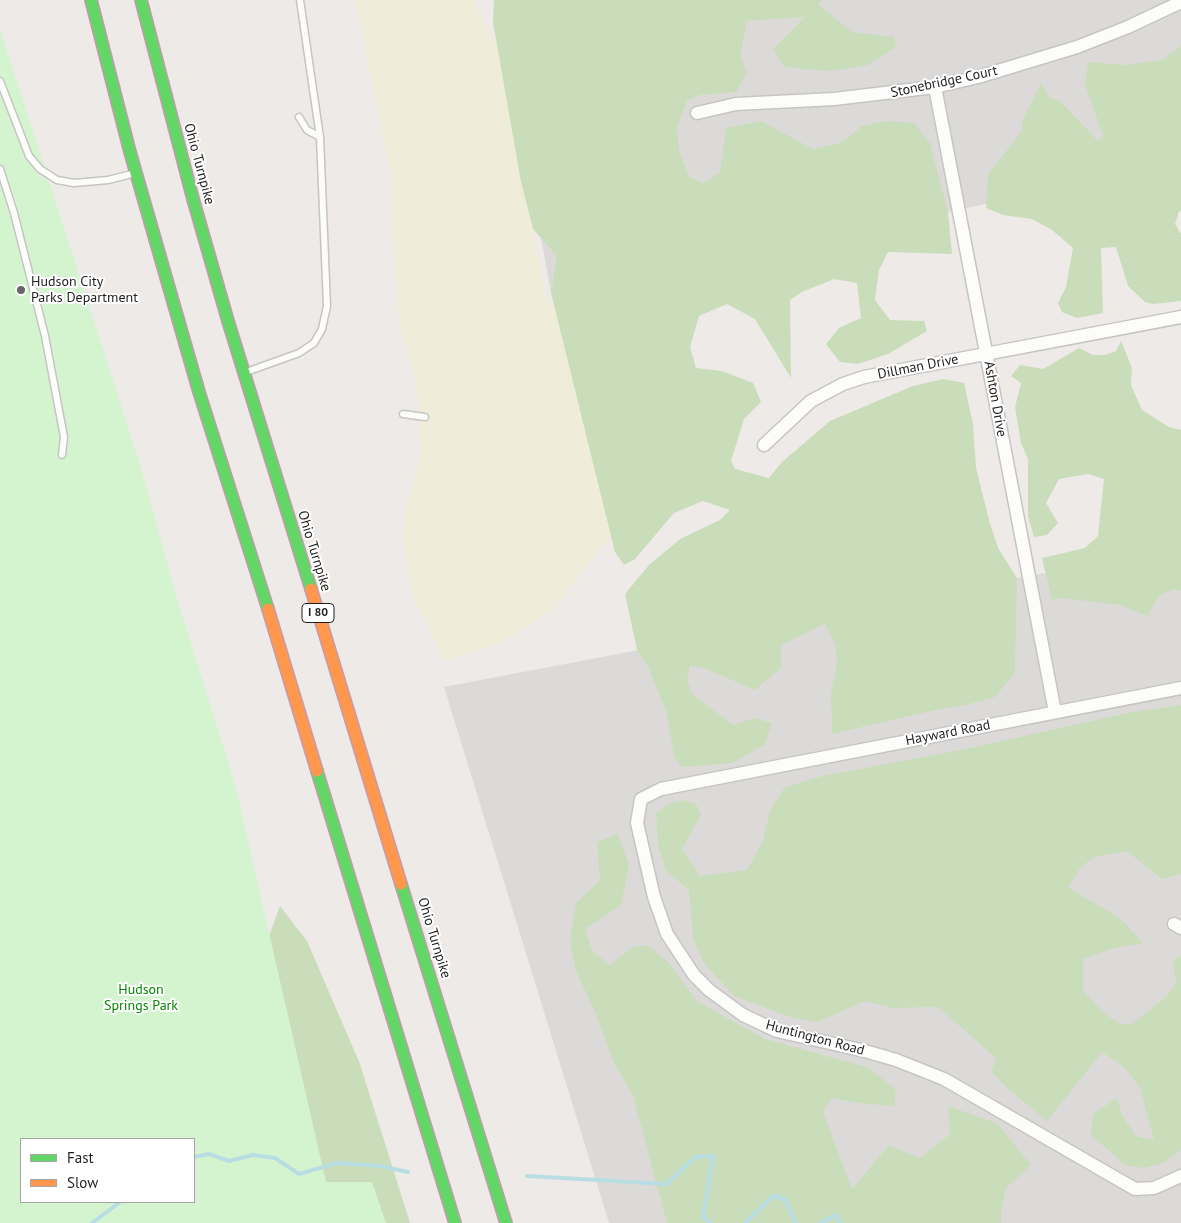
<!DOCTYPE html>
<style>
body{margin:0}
#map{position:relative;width:1181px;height:1223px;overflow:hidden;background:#edeae7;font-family:"PT Sans",sans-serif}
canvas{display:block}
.legend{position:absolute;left:20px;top:1138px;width:175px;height:65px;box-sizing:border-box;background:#fff;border:1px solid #a5a5a5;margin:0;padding:6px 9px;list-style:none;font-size:15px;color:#1f1f1f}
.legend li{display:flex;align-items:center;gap:10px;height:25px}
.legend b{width:25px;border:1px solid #a5a5a5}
</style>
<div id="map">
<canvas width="1181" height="1223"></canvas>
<ul class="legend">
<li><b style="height:6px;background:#63d668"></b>Fast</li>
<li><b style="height:6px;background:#ff974d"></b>Slow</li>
</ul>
</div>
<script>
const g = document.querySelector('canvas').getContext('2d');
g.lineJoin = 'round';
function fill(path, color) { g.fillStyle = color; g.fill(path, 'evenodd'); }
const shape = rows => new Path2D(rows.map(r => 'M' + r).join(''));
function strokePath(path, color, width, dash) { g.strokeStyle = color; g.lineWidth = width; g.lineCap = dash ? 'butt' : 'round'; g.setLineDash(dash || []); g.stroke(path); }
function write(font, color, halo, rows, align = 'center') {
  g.font = font + ' "PT Sans",sans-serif'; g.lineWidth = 4; g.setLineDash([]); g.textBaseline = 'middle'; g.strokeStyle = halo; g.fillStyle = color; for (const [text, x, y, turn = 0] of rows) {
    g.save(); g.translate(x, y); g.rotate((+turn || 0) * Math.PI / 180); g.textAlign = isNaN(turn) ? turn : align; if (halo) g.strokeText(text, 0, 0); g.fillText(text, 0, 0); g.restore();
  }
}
fill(shape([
 [498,0,1181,0,1181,164,551,293],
 [1181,547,1181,1223,609,1223,444,687]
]), '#dcdad9');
fill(shape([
 [355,0,474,0,477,10,498,46,521,182,533,229,546,298,555,309,611,536,554,609,499,644,445,661,412,594,403,537,406,506,421,456,417,385,400,326,392,234,391,174]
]), '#efedd9');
fill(shape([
 [494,0,821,0,819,5,852,32,894,37,896,47,868,65,830,71,784,67,773,49,805,17,747,21,740,55,747,73,736,92,700,95,687,101,677,127,679,150,689,177,703,183,720,173,726,128,761,121,813,149,840,143,862,126,887,121,914,123,930,143,948,212,952,254,888,252,879,270,875,300,890,320,924,321,927,331,888,354,858,364,840,362,826,344,839,328,861,318,857,283,834,279,802,292,790,300,791,378,755,319,727,304,699,316,690,347,696,368,722,371,753,383,761,402,744,419,731,461,735,469,769,478,782,462,830,421,913,386,943,379,964,383,973,424,976,468,989,520,998,548,1017,578,1015,673,995,697,966,705,940,709,832,734,831,693,837,664,835,644,825,624,781,645,781,668,755,690,706,669,690,665,687,679,692,694,733,725,754,718,772,723,765,744,733,763,682,767,674,757,667,714,648,667,637,650,625,594,649,565,680,539,720,520,730,510,703,501,674,513,635,559,624,565,615,552,551,293,557,256,533,229,521,182,493,22],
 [1181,46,1181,211,1179,211,1175,224,1181,234,1181,301,1153,304,1145,302,1128,286,1116,247,1101,248,1103,313,1077,318,1062,312,1058,303,1066,287,1073,248,1052,230,1032,219,1003,215,986,208,988,175,1023,129,1022,121,1041,83,1049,97,1060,101,1098,141,1103,135,1085,85,1088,62,1126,65,1162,60],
 [1121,341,1132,368,1131,385,1142,410,1169,427,1181,430,1181,591,1174,589,1158,596,1148,616,1120,605,1062,598,1052,600,1042,558,1085,548,1098,536,1104,479,1088,474,1059,479,1046,503,1058,523,1047,535,1034,537,1028,516,1028,459,1021,443,1015,407,1021,383,1011,376,1020,365,1043,369,1079,348,1093,355,1104,355,1116,351],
 [1181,705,1181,874,1162,879,1127,851,1094,857,1081,867,1068,887,1113,914,1127,925,1143,943,1115,948,1083,959,1083,991,1103,1012,1120,1024,1132,1024,1166,997,1176,983,1173,961,1181,955,1181,1150,1163,1163,1143,1168,1125,1165,1091,1135,1093,1114,1117,1098,1122,1115,1136,1136,1154,1140,1140,1088,1124,1067,1102,1052,1047,1121,1007,1088,991,1071,996,1058,938,1007,892,1008,865,1001,817,1022,793,1018,734,996,704,963,693,939,689,890,666,871,658,845,656,813,670,803,685,800,696,804,701,815,682,849,700,876,747,870,763,841,770,810,785,787,822,776,966,749,1132,712],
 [618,834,629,865,621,905,585,929,592,951,610,965,634,946,649,946,669,963,697,1001,765,1039,867,1067,896,1089,894,1106,856,1103,832,1098,823,1112,852,1189,889,1145,920,1158,950,1134,948,1106,997,1123,1031,1165,1006,1188,1001,1211,1001,1223,667,1223,633,1096,613,1061,596,1014,576,971,570,941,576,903,600,880,597,842],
 [280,906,307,941,360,1064,410,1223,115,1223,194,1202,252,982]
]), '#caddba');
fill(shape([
 [0,29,139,461,179,605,235,784,326,1182,372,1182,386,1223,0,1223],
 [21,1139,194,1139,194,1202,21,1202]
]), '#d4f4d0');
strokePath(shape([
 [194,1157,209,1154,229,1161,253,1155,275,1158,299,1174,337,1163,380,1166,408,1172],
 [527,1176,667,1184,695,1157,713,1156,703,1216,710,1223],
 [92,1223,120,1202],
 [745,1223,773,1196,786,1200,795,1223],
 [820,1223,836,1215,840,1223]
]), '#b8dee3', 4);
const lane = shape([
 [0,81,29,156,40,169,57,180,74,183,108,180,132,174],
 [299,117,307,130,320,137],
 [0,169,14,213,45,336,64,437,62,455],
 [249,371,299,353,314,343,322,329,327,306,320,137,300,0],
 [403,414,425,417]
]);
const street = shape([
 [935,87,1055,712],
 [697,113,736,104,834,99,935,87,978,77,1077,47,1128,27,1181,2],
 [764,445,811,401,843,384,864,377,1181,317],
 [1181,688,661,789,641,799,637,823,654,897,667,934,694,975,709,990,743,1015,777,1031,865,1051,896,1060,944,1079,1135,1189,1154,1188,1181,1176],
 [1174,924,1181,928]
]);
const fast = shape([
 [91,0,130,152,199,392,268,609],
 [141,0,193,199,228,321,311,589],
 [317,771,455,1223],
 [401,884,506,1223]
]);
const slow = shape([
 [311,589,401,884],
 [268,609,317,771]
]);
strokePath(lane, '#c6c5c3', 9);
strokePath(street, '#c6c5c3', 15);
strokePath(fast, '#c59bac', 14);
strokePath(slow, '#c59bac', 14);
strokePath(lane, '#fcfcfb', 6);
strokePath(street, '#fcfcfb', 12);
strokePath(fast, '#63d668', 11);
strokePath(slow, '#ff974d', 11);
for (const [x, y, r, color] of [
 [21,290,5,"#676665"]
]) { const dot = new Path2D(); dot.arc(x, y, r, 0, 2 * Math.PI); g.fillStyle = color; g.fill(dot); strokePath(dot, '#fff', 2); }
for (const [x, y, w] of [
 [318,613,32]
]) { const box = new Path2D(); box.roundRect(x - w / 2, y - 9.5, w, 19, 4); g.fillStyle = '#fff'; g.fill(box); strokePath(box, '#1f1f1f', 1); }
write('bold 12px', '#1f1f1f', null, [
 ["I 80",318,613]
]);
write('14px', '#1f1f1f', '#fff', [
 ["Stonebridge Court",944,82,-12],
 ["Ohio Turnpike",199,164,75],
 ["Dillman Drive",918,367,-11],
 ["Ashton Drive",995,399,80],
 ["Ohio Turnpike",314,551,73],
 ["Hayward Road",948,733,-11],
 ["Ohio Turnpike",434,938,73],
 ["Huntington Road",815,1038,15]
]);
write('14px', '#1f1f1f', '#fff', [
 ["Hudson City",31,282],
 ["Parks Department",31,298]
], 'left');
write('14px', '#058603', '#fff', [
 ["Hudson",141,990],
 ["Springs Park",141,1006]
]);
</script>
